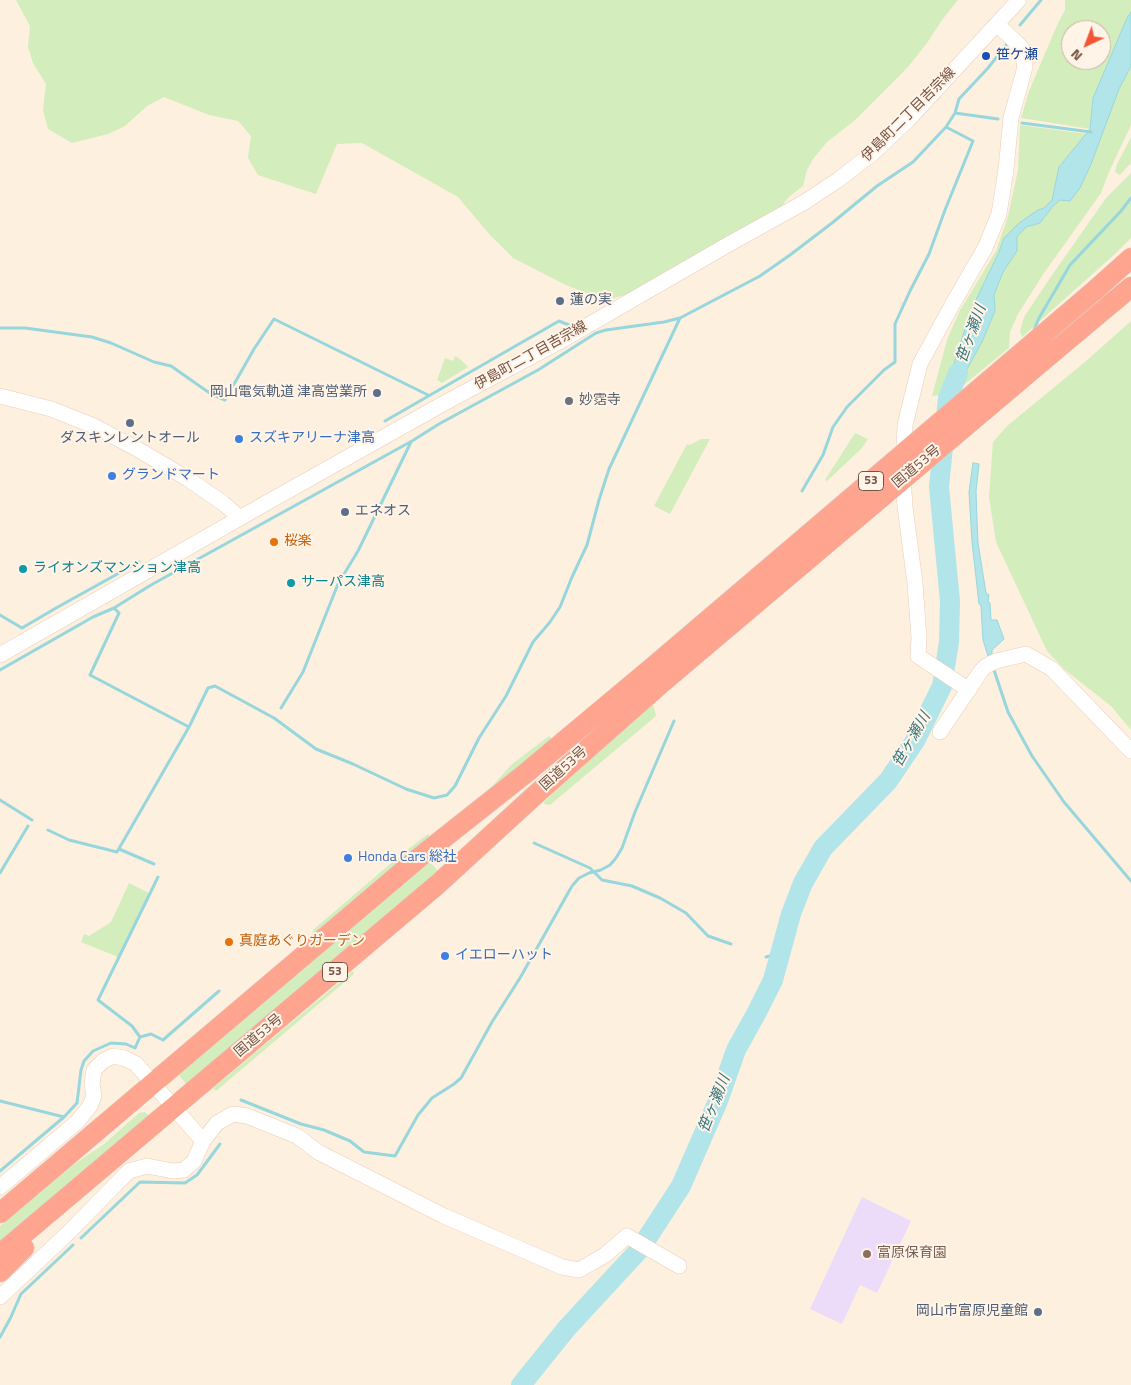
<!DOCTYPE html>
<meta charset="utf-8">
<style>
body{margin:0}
#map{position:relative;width:1131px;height:1385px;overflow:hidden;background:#fef0de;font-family:"Titillium Web",sans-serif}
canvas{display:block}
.north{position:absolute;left:1061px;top:20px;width:50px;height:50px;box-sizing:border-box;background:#fff4e7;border:1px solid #c8b4a6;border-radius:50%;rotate:223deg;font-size:14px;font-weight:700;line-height:20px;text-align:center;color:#765344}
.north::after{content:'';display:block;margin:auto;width:18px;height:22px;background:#f55537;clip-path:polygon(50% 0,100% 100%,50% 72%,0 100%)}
</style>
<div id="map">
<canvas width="1131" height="1385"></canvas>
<div class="north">N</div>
</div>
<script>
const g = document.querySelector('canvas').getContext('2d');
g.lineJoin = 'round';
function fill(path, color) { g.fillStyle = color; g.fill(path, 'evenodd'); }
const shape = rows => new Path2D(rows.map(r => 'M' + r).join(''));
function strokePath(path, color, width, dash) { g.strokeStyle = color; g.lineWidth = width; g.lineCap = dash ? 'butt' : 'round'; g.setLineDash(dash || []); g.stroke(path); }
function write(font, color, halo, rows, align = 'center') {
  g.font = font + ' "Titillium Web","Noto Sans JP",sans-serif'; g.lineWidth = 4; g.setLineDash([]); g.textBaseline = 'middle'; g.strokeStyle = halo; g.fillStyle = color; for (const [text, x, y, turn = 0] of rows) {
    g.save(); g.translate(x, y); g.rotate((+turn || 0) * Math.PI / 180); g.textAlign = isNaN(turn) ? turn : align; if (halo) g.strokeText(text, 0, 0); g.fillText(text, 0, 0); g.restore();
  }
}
fill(shape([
 [862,1197,911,1221,877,1293,860,1285,842,1324,810,1309]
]), '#eddbfa');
fill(shape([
 [16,0,958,0,942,20,927,43,908,67,854,121,827,142,813,159,807,170,803,186,790,196,785,201,782,208,628,294,614,298,593,296,566,285,513,258,490,235,458,197,362,143,337,144,316,194,258,175,248,158,251,136,238,121,209,115,164,97,147,106,125,126,108,134,72,143,48,129,43,110,46,84,33,63,28,47,30,26],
 [1065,0,1131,0,1131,12,1127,18,1093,98,1090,129,1021,118,1029,91,1058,23,1065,10],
 [1071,30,1101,30,1101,60,1071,60],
 [1131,66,1131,125,1109,172,1101,193,1044,273,1018,314,1010,332,1009,348,960,388,967,369,982,342,995,311,994,295,1003,272,1017,251,1017,237,1026,227,1040,223,1053,206,1060,199,1080,188,1091,164,1119,89],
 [1020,125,1087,134,1059,167,1052,200,1044,208,1038,210,1004,239,999,252,971,310,952,370,941,395,932,396,947,340,959,312,996,251,1008,216,1018,170],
 [1131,137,1131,163,1120,175,1115,172,1117,164],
 [1131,173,1131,238,1116,253,1022,337,1020,331,1024,317,1050,278,1106,198],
 [1131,321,1131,730,1111,706,1065,670,1047,651,996,542,989,497,993,442,1007,426,1085,362],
 [455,356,460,359,468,367,442,383,437,380,445,358,453,361],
 [855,433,868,439,862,448,827,481,825,480],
 [701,439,710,439,670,514,654,506,687,444,690,445],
 [653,703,656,716,550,805,544,804,544,802,562,785],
 [549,736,553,740,474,807,511,765],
 [428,834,431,837,314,936,312,933,314,929,403,853],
 [430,862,440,873,186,1084,178,1074],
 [129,883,149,893,118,957,81,942,84,934,89,936,111,922],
 [353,971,354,973,353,975,216,1091,213,1088],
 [145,1112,150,1117,0,1246,0,1226,67,1169,104,1144,139,1113]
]), '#d3edbc');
const water = shape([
 [1131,12,1131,66,1119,89,1091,164,1080,188,1070,201,1060,200,1053,206,1040,223,1026,227,1017,237,1017,251,1003,272,994,295,995,311,982,342,967,369,960,388,939,407,941,395,952,370,971,310,999,252,1004,238,1019,223,1038,210,1044,208,1052,200,1059,167,1090,129,1093,98,1127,18,1131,12],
 [973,463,979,464,976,491,977,520,978,543,986,593,989,595,988,602,990,603,991,620,997,620,1004,639,992,650,992,654,988,656,983,640,981,606,979,604,972,542,969,492,973,463]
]);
fill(water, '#b1e5e9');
strokePath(water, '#97d6dc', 1);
strokePath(shape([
 [1020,25,1041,0],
 [955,113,998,119],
 [1022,123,1091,132],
 [0,328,25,328,92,337,111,343,154,362,171,366,211,394,225,400,254,349,274,319,428,395],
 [1033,332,1039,318,1070,265,1121,211,1131,198],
 [385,421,559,321,569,325],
 [802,491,823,455,833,427,847,407,884,370,895,362,895,324,910,291,929,254,945,210,973,141,946,127],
 [114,608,119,613,90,675,189,727],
 [0,615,22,628,56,608,139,562],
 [993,667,1008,712,1032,756,1064,802,1131,881],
 [0,670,93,617,114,608,151,585,412,441,439,424,538,370,596,333,606,330,664,322,680,318,760,276,790,255,832,223,877,186,913,162,946,127,955,113,959,99,988,68,1007,44],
 [281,708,303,672,338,584,358,551,411,442],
 [0,800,32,820],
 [48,830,69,840,117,852,189,727,208,688,215,686,274,718,316,749,353,764,406,789,434,798,447,795,455,786,479,738,506,696,533,642,550,622,560,607,572,577,587,545,599,500,609,469,680,318],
 [534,843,590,868,602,880,632,886,660,898,686,913,708,936,731,944],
 [119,849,154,864],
 [0,873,28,826],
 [766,957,781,953],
 [140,1037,132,1026,98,1000,158,877],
 [241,1100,301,1124,324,1130,350,1141,364,1152,395,1156,418,1115,432,1098,454,1084,461,1078,492,1022,520,978,572,886,579,878,589,873,601,870,610,865,616,858,622,848,635,812,674,721],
 [0,1101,64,1117,77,1103,81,1070,84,1061,93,1051,111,1043,126,1044,135,1048,140,1037,151,1034,163,1040,219,991],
 [0,1171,64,1117],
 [81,1238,140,1182,185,1183,197,1175,220,1144],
 [0,1337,10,1319,21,1294,73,1245]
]), '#97d6dc', 3);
strokePath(shape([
 [521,1385,567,1328,640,1249,681,1186,718,1101,736,1050,757,1012,773,980,791,914,803,883,823,848,888,781,915,741,942,686,949,642,950,601,939,487,948,398,958,373]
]), '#b1e5e9', 20);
const secondary = shape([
 [0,396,51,409,94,426,139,450,188,479,223,503,240,518],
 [0,655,268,502,448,401,559,342,729,244,803,203,838,180,873,153,908,120,1019,0],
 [969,690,918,656,919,638,915,583,905,507,903,475,905,425,920,364,952,305,985,248,999,214,1006,169,1011,118,1025,67,1021,47,997,24],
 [940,732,981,671,986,666,996,661,1026,654,1052,669,1131,751],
 [203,1141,217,1123,233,1114,247,1116,297,1136,318,1152,444,1216,562,1267,579,1270,605,1255,627,1236,679,1266],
 [0,1187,77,1122,90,1106,94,1096,92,1084,94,1070,103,1061,113,1056,124,1058,136,1064,203,1141,194,1161,184,1170,173,1171,147,1166,129,1171,67,1234,0,1297]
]);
const highway = shape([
 [1094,291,1131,258],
 [1058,348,1131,287],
 [0,1213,421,856,526,773,648,671],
 [0,1254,438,884,534,796,664,681],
 [0,1272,24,1248]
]);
strokePath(secondary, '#ebcdb9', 16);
strokePath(highway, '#dbd2ce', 21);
strokePath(secondary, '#fff', 15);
strokePath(highway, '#ffa58f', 20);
const highwayBridge = shape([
 [648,671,1094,291],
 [664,681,1058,348]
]);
strokePath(highwayBridge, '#dbd2ce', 21, []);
strokePath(highwayBridge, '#ffa58f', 20);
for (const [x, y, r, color] of [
 [986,56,5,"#1a4fb4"],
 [560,301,5,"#5c6f8a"],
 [377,393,5,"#5c6f8a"],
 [569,401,5,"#6b7280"],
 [130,423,5,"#5c6f8a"],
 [239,439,5,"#3f7fe0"],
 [112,476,5,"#3f7fe0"],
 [345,512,5,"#5c6f8a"],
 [274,542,5,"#e8710a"],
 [23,569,5,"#0f9aa8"],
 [291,583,5,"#0f9aa8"],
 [348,858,5,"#3f7fe0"],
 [229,942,5,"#e8710a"],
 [445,956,5,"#3f7fe0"],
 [867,1254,5,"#8d6e63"],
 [1038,1312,5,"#5c6f8a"]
]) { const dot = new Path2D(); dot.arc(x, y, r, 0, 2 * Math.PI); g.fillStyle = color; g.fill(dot); strokePath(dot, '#fff4e7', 2); }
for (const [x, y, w] of [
 [871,481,25],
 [335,972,25]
]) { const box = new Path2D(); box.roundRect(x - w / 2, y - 9.5, w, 19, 4); g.fillStyle = '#fff4e7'; g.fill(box); strokePath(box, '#765344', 1); }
write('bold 12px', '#765344', null, [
 ["53",871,481],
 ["53",335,972]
]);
write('14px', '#164399', '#fff4e7', [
 ["笹ケ瀬",996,56]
], 'left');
write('14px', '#765344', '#fff4e7', [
 ["伊島町二丁目吉宗線",909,115,-45],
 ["伊島町二丁目吉宗線",531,356,-29],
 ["国道53号",917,467,-40],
 ["国道53号",564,769,-42],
 ["国道53号",259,1036,-40]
]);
write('14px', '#4e5e75', '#fff4e7', [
 ["蓮の実",570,301],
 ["岡山電気軌道 津高営業所",367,393,"right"],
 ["ダスキンレントオール",130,439,"center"],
 ["エネオス",355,512],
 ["岡山市富原児童館",1028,1312,"right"]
], 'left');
write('14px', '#5b616d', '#fff4e7', [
 ["妙霑寺",579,401]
], 'left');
write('14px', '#366cbe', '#fff4e7', [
 ["スズキアリーナ津高",249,439],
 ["グランドマート",122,476],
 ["Honda Cars 総社",358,858],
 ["イエローハット",455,956]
], 'left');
write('14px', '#c56008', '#fff4e7', [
 ["桜楽",284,542],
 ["真庭あぐりガーデン",239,942]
], 'left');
write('14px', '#0d838f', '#fff4e7', [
 ["ライオンズマンション津高",33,569],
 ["サーパス津高",301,583]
], 'left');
write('14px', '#785e54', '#fff4e7', [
 ["富原保育園",877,1254]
], 'left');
write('italic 15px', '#36777e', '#fff4e7', [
 ["笹ヶ瀬川",972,334,-70],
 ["笹ヶ瀬川",912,740,-60],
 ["笹ヶ瀬川",715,1104,-68]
]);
</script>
